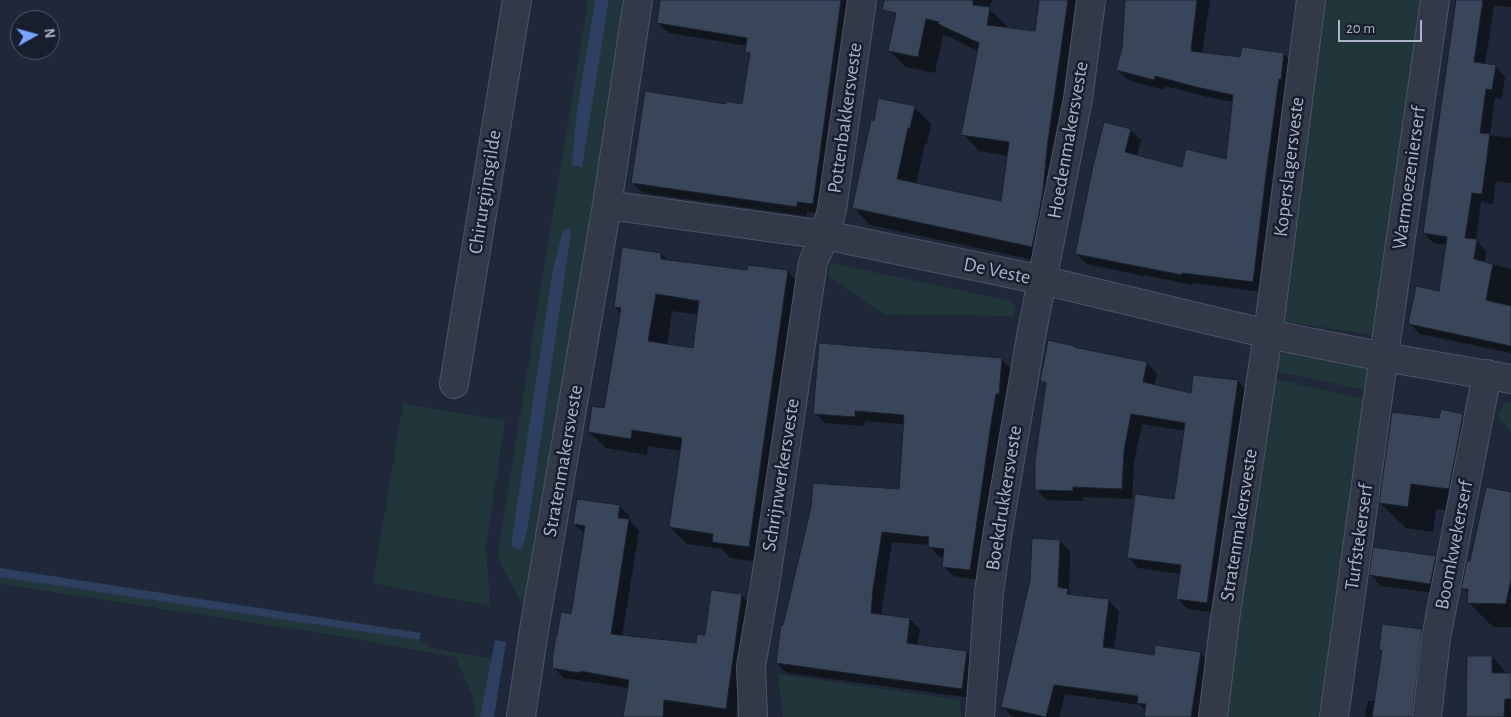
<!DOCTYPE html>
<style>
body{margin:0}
#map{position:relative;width:1511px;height:717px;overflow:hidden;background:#1e2839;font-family:"Alegreya Sans",sans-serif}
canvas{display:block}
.north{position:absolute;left:10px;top:10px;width:50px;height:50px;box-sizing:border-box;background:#171f2e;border:1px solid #535b6b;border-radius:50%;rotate:83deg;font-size:14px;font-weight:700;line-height:20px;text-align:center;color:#acb5c7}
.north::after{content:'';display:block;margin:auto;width:18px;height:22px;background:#78a5ff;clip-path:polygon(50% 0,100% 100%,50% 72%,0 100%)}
.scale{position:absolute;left:1338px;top:20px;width:84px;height:22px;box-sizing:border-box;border:2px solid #acb5c7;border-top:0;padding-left:6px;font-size:15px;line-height:18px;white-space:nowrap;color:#acb5c7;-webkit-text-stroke:4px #171f2e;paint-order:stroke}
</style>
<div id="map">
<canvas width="1511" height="717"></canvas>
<div class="north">N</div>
<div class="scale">20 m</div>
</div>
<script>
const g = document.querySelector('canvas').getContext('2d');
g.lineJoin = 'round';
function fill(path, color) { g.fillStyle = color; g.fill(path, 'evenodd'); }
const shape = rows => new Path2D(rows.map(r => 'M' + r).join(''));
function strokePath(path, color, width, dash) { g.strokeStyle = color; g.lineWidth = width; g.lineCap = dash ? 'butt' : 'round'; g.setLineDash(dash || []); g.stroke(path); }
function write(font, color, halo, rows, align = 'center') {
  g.font = font + ' "Alegreya Sans",sans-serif'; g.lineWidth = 5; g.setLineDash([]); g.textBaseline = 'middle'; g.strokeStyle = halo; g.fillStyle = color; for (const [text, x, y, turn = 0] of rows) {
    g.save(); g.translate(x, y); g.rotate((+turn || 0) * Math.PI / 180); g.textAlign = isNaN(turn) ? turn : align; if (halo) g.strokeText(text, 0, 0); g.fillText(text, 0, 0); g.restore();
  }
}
fill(shape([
 [588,0,595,0,576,117,572,165,581,167,609,0,629,0,533,597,523,606,497,556],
 [571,233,528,527,523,545],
 [1322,0,1424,0,1373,335,1282,321],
 [831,263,1011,301,1015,306,1014,316,884,314,827,275],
 [1286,351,1365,366,1370,373,1369,391,1270,370,1278,356],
 [1270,378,1368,400,1323,717,1224,717],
 [1506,402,1511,403,1511,433,1500,419,1498,413],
 [403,404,505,420,486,547,490,606,373,583],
 [0,577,419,640,432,648,492,659,480,717,475,717,472,694,455,657,327,634,0,584],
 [778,674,960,700,961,717,783,717]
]), '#20363a');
fill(shape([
 [595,0,609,0,582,167,572,165,576,117],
 [569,228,571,233,528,527,523,546,519,550,511,545,553,269,563,231],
 [0,568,421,633,419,640,0,577],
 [495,640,506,642,494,717,480,717]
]), '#2d4060');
fill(shape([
 [662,0,852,0,823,214,807,212,807,216,643,193,633,183,727,105,743,105,751,56,747,52,748,46,669,33,658,23],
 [899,0,992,0,990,10,1006,25,1005,29,1036,33,1041,0,1084,0,1048,263,870,225,854,208,875,122,914,107,931,124,927,144,925,144,916,184,1002,203,1008,156,979,151,963,134,978,51,957,41,953,38,943,35,935,73,906,67,889,51],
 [1126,0,1210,0,1202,54,1241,58,1284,54,1294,64,1263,292,1193,283,1192,285,1145,275,1144,276,1087,264,1076,254,1130,130,1141,140,1137,156,1183,169,1227,160,1233,102,1207,97,1165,86,1164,90,1128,80,1118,70,1123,48],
 [1457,0,1511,0,1511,7,1494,5,1485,65,1495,66,1505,77,1502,99,1495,98,1490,135,1511,138,1511,183,1496,181,1493,204,1481,202,1476,240,1486,251,1485,263,1511,269,1511,353,1420,334,1409,323,1440,292,1447,245,1434,243,1424,233],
 [661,254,668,261,748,272,787,271,804,288,765,563,730,558,722,549,687,544,670,527,681,451,648,446,647,455,606,448,589,432,605,409,621,313,615,307],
 [672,311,699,315,694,349,667,345],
 [1075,349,1147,363,1157,374,1154,386,1192,394,1238,381,1248,392,1217,613,1188,609,1178,599,1181,574,1138,568,1128,557,1175,501,1185,431,1142,424,1134,462,1132,499,1083,497,1083,501,1046,500,1036,489,1047,386,1042,381],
 [1001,359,1012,369,980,580,953,576,943,566,944,557,939,557,929,545,892,542,881,615,909,619,920,629,917,646,967,652,977,662,972,698,787,673,777,663,784,627,900,490,904,424,865,421,864,426,825,423,815,413],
 [1463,415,1488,440,1474,514,1436,509,1433,532,1406,528,1380,503],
 [1511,494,1511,627,1493,627,1468,602,1469,594,1463,588,1471,563],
 [619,506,630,517,629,520,639,531,622,637,697,644,706,636,741,595,752,606,736,717,625,717,629,688,564,678,554,668,572,615,585,534,574,524],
 [1060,541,1070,551,1069,592,1073,596,1108,600,1119,611,1114,650,1155,656,1200,653,1211,664,1203,717,1145,717,1146,711,1140,705,1065,694,1059,717,1013,717,1002,706],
 [1435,557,1446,568,1441,594,1381,586,1371,575],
 [1421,630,1432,641,1423,717,1365,717,1368,701,1376,701,1383,652,1380,649],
 [1492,657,1505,671,1505,674,1511,674,1511,717,1467,717]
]), '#0007');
const building = shape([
 [660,0,841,0,813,204,797,202,797,207,631,183,645,91,726,104,726,101,742,104,750,53,745,52,747,38,657,23,660,0],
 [884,0,973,0,973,5,990,7,987,25,1035,31,1039,0,1068,0,1047,148,1043,191,1038,219,1032,247,852,208,871,120,874,121,878,98,915,106,910,128,908,128,897,179,1001,201,1009,142,961,135,979,43,938,24,939,22,926,19,918,57,888,51,896,13,882,10,884,0],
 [1125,0,1197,0,1191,51,1240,57,1242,47,1284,53,1281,79,1279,79,1266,175,1253,282,1183,273,1182,275,1075,254,1093,166,1104,122,1131,129,1125,152,1182,167,1186,149,1226,159,1233,95,1196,87,1155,76,1154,80,1116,70,1122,48,1125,0],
 [1456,0,1483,0,1474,62,1496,65,1492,90,1486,89,1480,133,1490,134,1482,194,1472,193,1465,238,1477,239,1474,259,1493,264,1486,300,1511,306,1511,346,1408,324,1416,286,1439,291,1447,237,1423,233,1456,0],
 [622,247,661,253,661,259,747,270,748,265,788,270,749,547,712,542,713,534,669,527,682,438,632,430,631,439,588,432,592,406,604,408,621,308,614,307,622,247],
 [656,294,699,301,693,348,648,341,656,294],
 [1048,340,1074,346,1074,347,1147,362,1143,382,1191,393,1193,375,1238,380,1207,603,1176,599,1181,565,1127,558,1135,494,1174,499,1185,423,1131,414,1124,451,1122,489,1073,487,1073,491,1035,490,1035,461,1046,383,1040,381,1048,340],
 [819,343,1002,358,999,394,996,394,990,430,970,570,942,567,944,549,928,547,929,537,882,532,873,589,871,613,910,618,907,643,967,651,962,689,776,663,781,625,783,625,811,507,813,483,899,489,904,415,855,411,855,417,813,414,819,343],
 [1441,409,1463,414,1449,489,1411,484,1408,507,1379,503,1392,412,1439,418,1441,409],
 [1486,487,1511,492,1511,579,1506,604,1467,603,1468,589,1461,589,1467,561,1470,561,1486,487],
 [577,499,620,505,618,518,629,519,611,634,696,643,697,634,705,635,711,590,742,594,726,709,664,700,663,717,623,717,629,680,580,671,580,673,552,668,553,661,552,661,556,636,557,636,561,612,571,614,585,526,573,524,577,499],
 [1032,538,1060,540,1058,587,1068,589,1067,594,1109,599,1103,647,1154,655,1155,645,1201,652,1191,717,1144,717,1146,704,1137,703,1138,696,1054,685,1046,717,1001,707,1030,580,1032,538],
 [1373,547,1436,556,1430,584,1369,575,1373,547],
 [1382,624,1422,629,1412,717,1372,717,1382,650,1379,650,1382,624],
 [1467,656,1492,656,1492,673,1511,673,1511,699,1505,699,1504,717,1466,717,1467,656]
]);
fill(building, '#39465a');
strokePath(building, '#192130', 1);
const minor = shape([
 [607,205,825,235,1042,280,1268,334,1384,357,1511,379],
 [454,384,517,0],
 [521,717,534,630,607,205,638,0],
 [753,717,751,666,765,585,813,262,825,235,832,209,862,0],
 [980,717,989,592,999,524,1032,331,1078,99,1091,0],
 [1213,717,1225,619,1268,334,1311,0],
 [1334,717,1378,397,1435,0],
 [1427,717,1436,638,1487,374]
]);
strokePath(minor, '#4c5565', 30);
strokePath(minor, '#323a4a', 28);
write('20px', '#acb5c7', '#171f2e', [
 ["Pottenbakkersveste",845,118,-82],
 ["Hoedenmakersveste",1068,140,-80],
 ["Koperslagersveste",1289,167,-83],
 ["Warmoezenierserf",1409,178,-82],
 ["Chirurgijnsgilde",485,192,-81],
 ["De Veste",997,271,12],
 ["Stratenmakersveste",563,461,-80],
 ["Schrijnwerkersveste",781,475,-81],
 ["Boekdrukkersveste",1004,498,-81],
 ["Stratenmakersveste",1239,525,-81],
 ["Turfstekerserf",1359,537,-82],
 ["Boomkwekerserf",1454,545,-79]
]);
</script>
